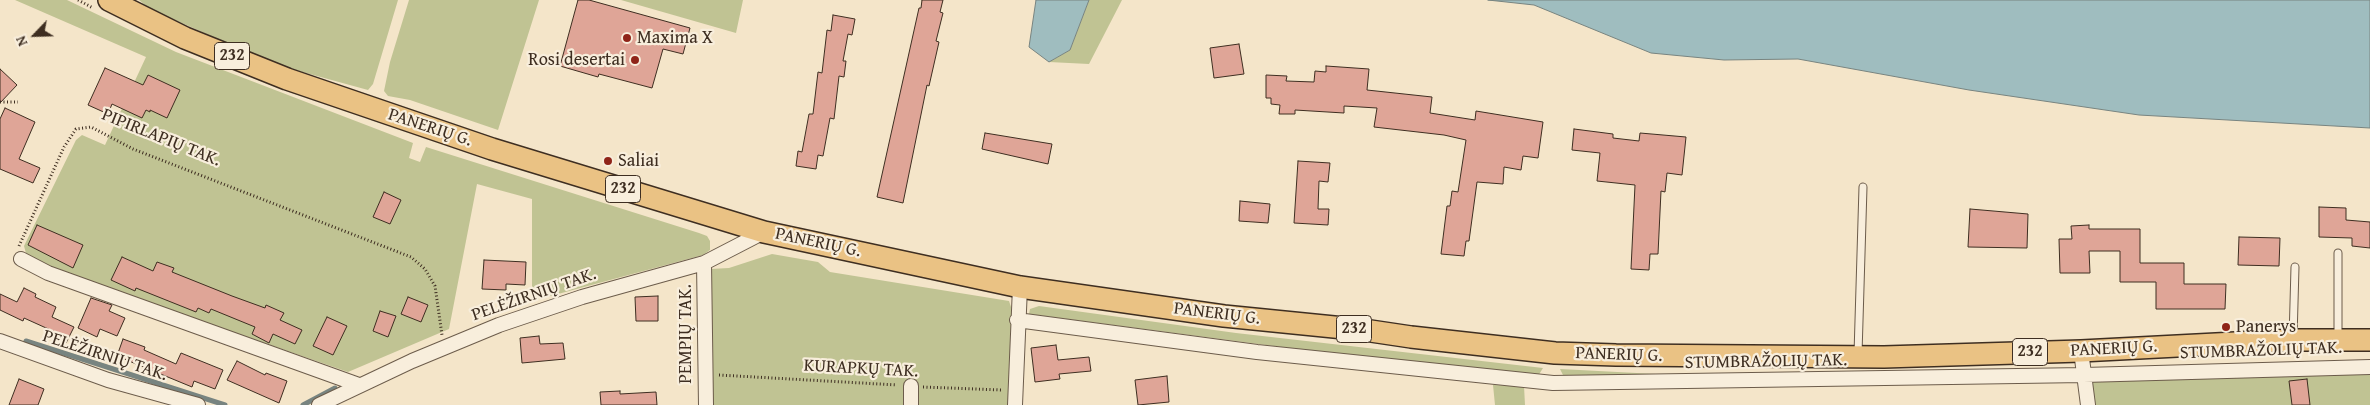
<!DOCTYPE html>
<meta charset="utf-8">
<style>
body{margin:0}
#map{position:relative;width:2370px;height:405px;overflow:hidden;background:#f4e5c9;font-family:"Gentium Book Plus",serif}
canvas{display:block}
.north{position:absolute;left:10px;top:10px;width:50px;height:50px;-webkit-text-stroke:4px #f8eedc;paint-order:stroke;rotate:246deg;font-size:14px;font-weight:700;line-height:20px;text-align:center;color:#3e2e21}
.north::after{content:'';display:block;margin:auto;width:18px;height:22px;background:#3e2e21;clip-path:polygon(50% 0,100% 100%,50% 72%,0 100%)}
</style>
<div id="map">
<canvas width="2370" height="405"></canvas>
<div class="north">N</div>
</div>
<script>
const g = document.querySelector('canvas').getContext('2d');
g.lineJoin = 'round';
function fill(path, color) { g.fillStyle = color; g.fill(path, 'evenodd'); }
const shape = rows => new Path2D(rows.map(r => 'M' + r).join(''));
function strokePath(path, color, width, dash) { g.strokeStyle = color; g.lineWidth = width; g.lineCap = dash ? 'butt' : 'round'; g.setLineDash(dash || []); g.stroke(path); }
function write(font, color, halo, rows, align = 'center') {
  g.font = font + ' "Gentium Book Plus",serif'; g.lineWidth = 4.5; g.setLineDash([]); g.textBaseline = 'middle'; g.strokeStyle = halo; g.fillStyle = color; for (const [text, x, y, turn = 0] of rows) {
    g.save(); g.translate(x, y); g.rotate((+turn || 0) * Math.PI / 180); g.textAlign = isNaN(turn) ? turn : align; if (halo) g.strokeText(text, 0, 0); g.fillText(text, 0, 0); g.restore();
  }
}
fill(shape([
 [15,0,67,0,176,52,413,143,409,158,420,162,426,147,699,233,707,236,710,241,710,250,703,255,532,301,532,199,477,184,449,329,348,372,34,263,27,257,24,246,76,140,82,135,105,145,146,57],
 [139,0,398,0,373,84,368,90,277,65,150,9],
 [409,0,539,0,498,130,410,100,388,96,384,91,390,62],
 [621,0,743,0,736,33],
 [1089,0,1122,0,1089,64,1049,62,1070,50],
 [772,254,818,262,830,272,1009,301,1011,307,1011,405,712,405,710,269,729,268],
 [1039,306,1236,333,1543,368,1538,376,1358,357,1029,314,1030,309],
 [1560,369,1713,377,1565,379],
 [2370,373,2370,405,2092,405,2090,391,2092,382],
 [1493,385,1524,386,1525,405,1495,405]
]), '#c0c393');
const water = shape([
 [1036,0,1089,0,1070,50,1049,62,1029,47,1036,0],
 [1488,0,2370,0,2370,128,2139,115,1969,90,1798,59,1724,60,1651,53,1534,5,1488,0]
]);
fill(water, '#9fbdbf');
strokePath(water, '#788480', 1);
strokePath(shape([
 [26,341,225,405],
 [303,405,335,388]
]), '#788480', 5);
const building = shape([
 [578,0,589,0,690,28,683,54,663,49,652,88,599,74,598,77,560,66,578,0],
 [922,0,943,0,940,12,943,13,936,41,939,42,929,86,927,85,903,203,877,197,919,8,921,8,922,0],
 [833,15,855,19,852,35,848,34,843,61,846,61,844,77,839,76,834,119,830,118,823,156,818,155,816,169,796,166,798,151,802,152,809,114,813,114,818,72,822,73,827,30,831,31,833,15],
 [1239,44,1244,74,1214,78,1210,48,1239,44],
 [1326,66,1369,69,1367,90,1432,97,1430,113,1475,120,1476,111,1543,122,1538,158,1523,156,1521,170,1504,167,1503,184,1477,182,1469,241,1466,241,1464,256,1441,254,1447,206,1450,206,1452,191,1458,192,1466,140,1444,135,1374,127,1377,108,1344,106,1344,113,1295,110,1295,114,1279,114,1280,105,1271,104,1271,98,1266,98,1266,75,1287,76,1286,81,1314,82,1315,71,1326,72,1326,66],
 [105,68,143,85,148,75,180,90,167,118,150,110,150,112,146,110,142,118,112,104,108,114,88,105,105,68],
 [0,69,17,85,0,103,0,69],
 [5,108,35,122,19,159,40,168,33,183,0,169,0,119,5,108],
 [1574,129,1613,134,1613,138,1639,141,1640,133,1686,137,1682,175,1667,173,1665,192,1661,191,1658,254,1650,254,1649,270,1631,269,1635,185,1597,181,1600,153,1572,150,1574,129],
 [985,133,1052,144,1048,164,982,149,985,133],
 [1298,161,1330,163,1328,182,1319,181,1318,209,1329,209,1328,225,1294,223,1298,161],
 [384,192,401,200,390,224,373,217,384,192],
 [1240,201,1270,204,1268,223,1239,221,1240,201],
 [2319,207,2346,208,2346,220,2370,222,2370,248,2352,246,2352,238,2319,237,2319,207],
 [1970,209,2028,214,2027,248,1968,247,1970,209],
 [37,225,83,245,73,268,28,245,37,225],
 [2089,225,2089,229,2140,229,2140,263,2184,263,2184,284,2226,284,2225,309,2156,309,2156,282,2120,282,2120,251,2089,251,2090,273,2060,273,2059,239,2072,239,2071,226,2089,225],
 [2239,237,2280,238,2279,266,2238,265,2239,237],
 [122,257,153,271,157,262,174,268,172,272,232,296,265,308,266,305,284,313,280,320,302,330,295,344,273,334,269,343,252,334,255,327,211,309,209,313,198,308,196,312,136,288,135,291,111,280,122,257],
 [484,260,526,262,525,285,506,284,506,290,482,289,484,260],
 [24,288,36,294,35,297,56,307,52,317,74,327,66,343,53,337,55,332,24,318,23,321,0,310,0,294,17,302,24,288],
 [658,296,658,321,636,321,635,297,658,296],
 [408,297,428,305,421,322,401,314,408,297],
 [91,298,112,305,109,311,125,318,117,336,100,329,97,337,78,328,91,298],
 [380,311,396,316,388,337,373,331,380,311],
 [327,317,347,326,333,355,313,346,327,317],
 [539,336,540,344,563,343,565,359,522,363,520,338,539,336],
 [123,339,145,347,144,350,176,364,181,353,223,370,215,389,194,381,192,387,117,356,123,339],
 [1056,345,1058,360,1089,357,1091,371,1059,374,1060,379,1035,382,1031,348,1056,345],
 [237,361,265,375,266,373,287,381,279,403,227,380,237,361],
 [1167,376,1169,402,1138,405,1135,380,1167,376],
 [19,379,44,389,38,405,9,405,19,379],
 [2307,379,2310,405,2292,405,2289,381,2307,379],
 [620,391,620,394,656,392,657,405,601,405,600,392,620,391]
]);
fill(building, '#dfa597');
strokePath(building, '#3e2e21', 1);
const lane = shape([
 [2338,337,2338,253],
 [2293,339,2295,267],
 [1858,354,1863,187]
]);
const street = shape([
 [21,259,48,273,359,385],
 [704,263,706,405],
 [1017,320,1257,352,1553,383,2084,375,2370,367],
 [0,341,108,380,198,405],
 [2081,351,2088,405],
 [319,405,412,361,499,325,582,297,704,263,764,232],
 [911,405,911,386],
 [1015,405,1020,287]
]);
const primary = shape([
 [109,0,185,38,287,79,492,149,764,232,1020,287,1224,316,1364,330,1411,337,1555,353,1616,355,1884,357,2081,351,2293,340,2370,340]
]);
strokePath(lane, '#6c5c4b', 9);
strokePath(street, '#6c5c4b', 16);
strokePath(primary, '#3e2e21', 24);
strokePath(shape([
 [78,0,93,8],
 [0,102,18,102],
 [19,246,64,147,76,129,91,127,133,149,411,257,425,269,435,286,442,335],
 [719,375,897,385],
 [923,387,1002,390]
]), '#3e2e21', 3, [1, 2.5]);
strokePath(lane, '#f8eedc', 7);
strokePath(street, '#f8eedc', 14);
strokePath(primary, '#eac284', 21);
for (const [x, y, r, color] of [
 [627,38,5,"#8f2418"],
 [635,60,5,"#8f2418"],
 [608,161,5,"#8f2418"],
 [2226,327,5,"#8f2418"]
]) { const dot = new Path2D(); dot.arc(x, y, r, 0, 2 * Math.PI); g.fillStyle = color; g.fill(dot); strokePath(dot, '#f8eedc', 2); }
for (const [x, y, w] of [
 [232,56,35],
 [623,189,35],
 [1354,329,35],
 [2030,352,35]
]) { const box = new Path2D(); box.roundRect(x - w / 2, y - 13.5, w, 27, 4); g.fillStyle = '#f8eedc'; g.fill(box); strokePath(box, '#3e2e21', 1); }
write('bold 16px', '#3e2e21', null, [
 ["232",232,56],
 ["232",623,189],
 ["232",1354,329],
 ["232",2030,352]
]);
write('18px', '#3e2e21', '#f8eedc', [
 ["Maxima X",637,38],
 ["Rosi desertai",625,60,"right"],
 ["Saliai",618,161],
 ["Panerys",2236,327]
], 'left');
write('18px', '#3e2e21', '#f8eedc', [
 ["PANERIŲ G.",430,128,18],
 ["PIPIRLAPIŲ TAK.",161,138,22],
 ["PANERIŲ G.",818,243,12],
 ["PELĖŽIRNIŲ TAK.",534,295,-19],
 ["PANERIŲ G.",1217,314,7],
 ["PEMPIŲ TAK.",686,334,-90],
 ["PANERIŲ G.",2114,349,-3],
 ["STUMBRAŽOLIŲ TAK.",2261,351,-2],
 ["PANERIŲ G.",1619,355,2],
 ["PELĖŽIRNIŲ TAK.",105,356,18],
 ["STUMBRAŽOLIŲ TAK.",1766,362,-1],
 ["KURAPKŲ TAK.",861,369,3]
]);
</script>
